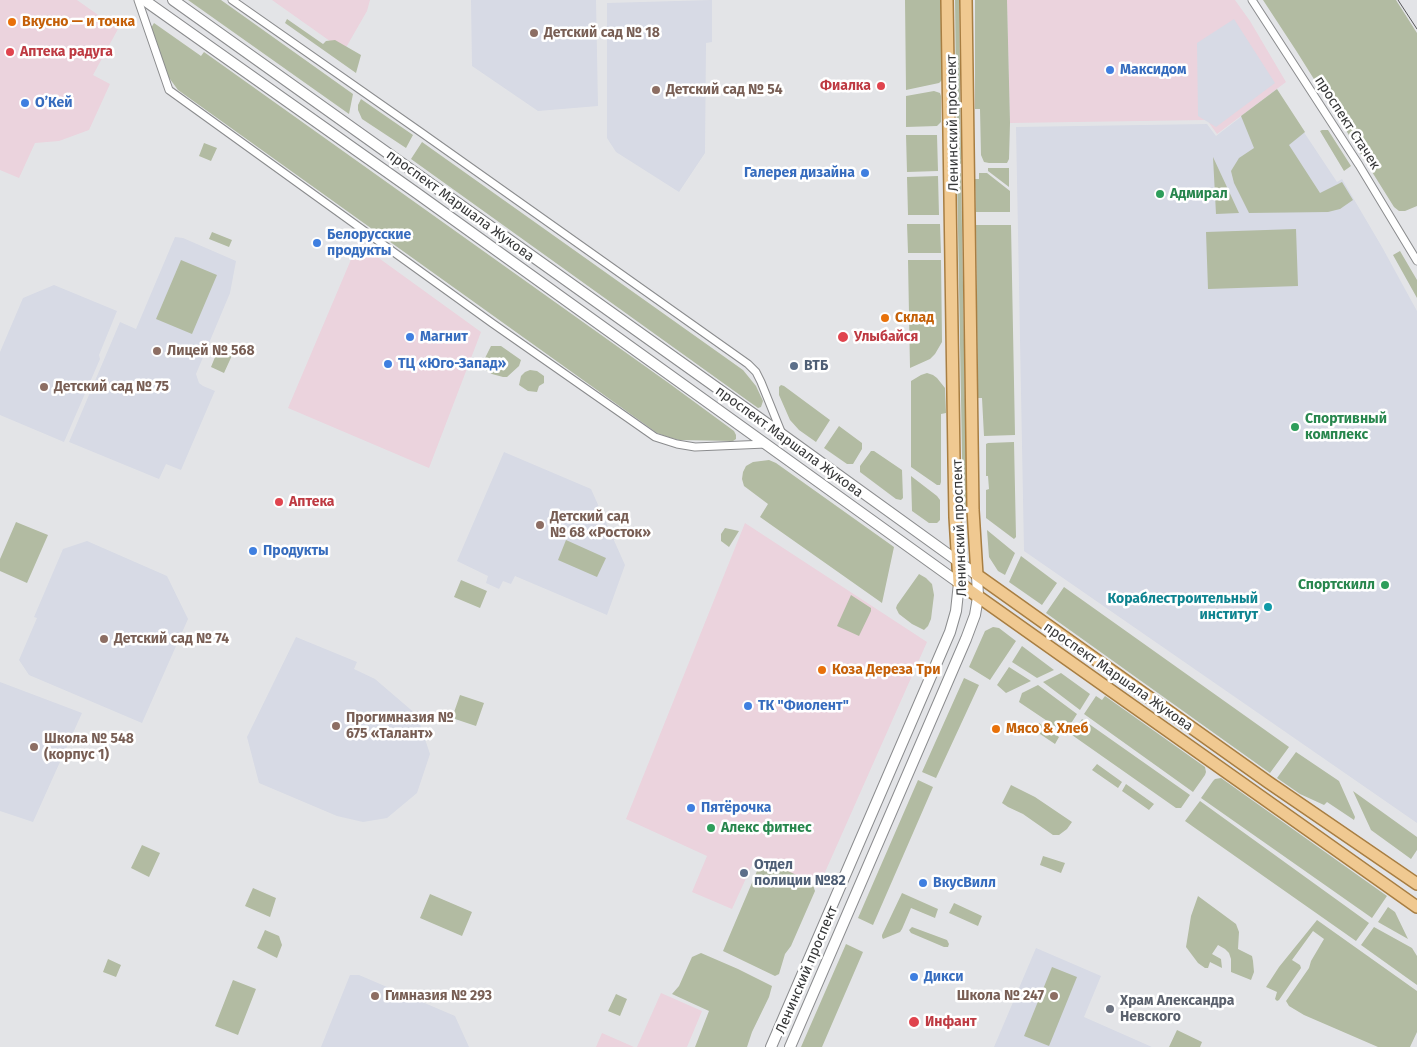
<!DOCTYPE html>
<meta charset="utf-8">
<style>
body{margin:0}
canvas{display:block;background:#e3e4e7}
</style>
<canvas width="1417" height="1047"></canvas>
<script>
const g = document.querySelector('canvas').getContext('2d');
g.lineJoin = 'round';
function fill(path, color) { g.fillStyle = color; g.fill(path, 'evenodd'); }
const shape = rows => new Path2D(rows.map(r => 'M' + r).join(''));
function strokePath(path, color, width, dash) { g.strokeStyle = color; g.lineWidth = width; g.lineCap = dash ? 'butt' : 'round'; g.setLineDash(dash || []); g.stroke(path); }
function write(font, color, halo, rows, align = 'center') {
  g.font = font + ' "Fira Sans",sans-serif'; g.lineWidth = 5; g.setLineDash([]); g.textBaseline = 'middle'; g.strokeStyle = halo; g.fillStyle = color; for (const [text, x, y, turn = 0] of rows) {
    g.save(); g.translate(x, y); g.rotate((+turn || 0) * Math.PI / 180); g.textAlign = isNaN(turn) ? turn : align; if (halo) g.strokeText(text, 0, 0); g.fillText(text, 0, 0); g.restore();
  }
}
fill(shape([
 [0,0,77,0,118,29,93,75,110,84,89,130,59,141,35,143,19,178,0,170],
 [272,0,370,0,367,11,344,51],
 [1007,0,1235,0,1250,21,1286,82,1217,134,1207,120,1010,123],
 [358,243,481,332,429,468,288,408],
 [745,523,927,642,818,888,753,863,732,909,692,892,707,856,626,819],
 [661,993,702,1011,687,1047,637,1047],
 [602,1033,634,1047,596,1047]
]), '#ebd3dd');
fill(shape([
 [471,0,596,0,598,106,538,111,472,66],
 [712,0,712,42,706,43,705,153,679,192,616,152,607,138,607,3],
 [1234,19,1275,83,1216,127,1198,116,1197,43],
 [1276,90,1337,182,1342,179,1382,247,1417,311,1417,823,1024,551,1016,127,1207,124,1216,136],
 [175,237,183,238,236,261,230,293,196,374,199,383,203,386,215,391,214,393,181,470,166,464,159,479,69,442,120,322,136,329],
 [54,285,117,311,99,355,100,359,64,442,0,415,0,352,23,298],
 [504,452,591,489,625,565,607,615,515,576,511,584,503,581,499,589,486,583,488,576,457,561],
 [87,541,167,576,188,619,142,723,29,675,19,660,37,618,34,617,63,549],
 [296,637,357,662,354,669,375,679,417,715,430,754,417,793,387,818,363,822,337,816,259,783,247,737],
 [0,682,82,713,33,822,0,811],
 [1036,948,1101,976,1084,1017,1152,1047,994,1047],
 [350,975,359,975,455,1016,469,1047,321,1047]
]), '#d7dae5');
fill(shape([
 [188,0,221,0,353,94,349,114],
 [905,0,941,0,942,80,939,83,906,90],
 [955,0,959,0,961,164,957,164],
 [975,0,1007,0,1010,123,1009,159,1007,163,989,163,984,162,981,155,980,109,975,109],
 [1263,0,1396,0,1417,33,1417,206,1405,211,1399,211,1394,207,1297,52],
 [287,19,323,44,326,41,335,40,361,55,356,73,285,23],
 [154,23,201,56,204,52,670,384,734,431,736,435,736,439,733,441,679,440,668,437,657,433,178,90,167,75,151,28],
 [1277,89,1305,132,1289,145,1320,193,1342,182,1353,200,1340,209,1328,212,1249,213,1234,183,1231,171,1239,158,1254,148,1241,116],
 [934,91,940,93,941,96,941,122,937,126,906,127,906,96],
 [361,99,413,135,406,148,362,119,358,110,358,105],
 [1322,130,1328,130,1351,166,1344,171,1320,131],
 [906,135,937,135,938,171,907,172],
 [422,142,743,370,756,386,763,401,761,407,758,408,411,159],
 [204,143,217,148,211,161,199,156],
 [1213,157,1239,213,1216,214],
 [988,168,1009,168,1009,187,988,171],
 [957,173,961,173,967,512,963,512],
 [979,173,987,173,1010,191,1010,212,976,212,975,179,979,179],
 [938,176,939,215,908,215,907,177],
 [907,224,940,224,941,253,908,253],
 [976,225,1011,225,1015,435,984,436,982,398,978,398],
 [1296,229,1298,286,1208,289,1206,232],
 [212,232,232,240,229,247,209,239],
 [1400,251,1417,280,1417,298,1393,255],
 [181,260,217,275,192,334,156,319],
 [908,260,941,260,942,342,935,354,930,359,910,368],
 [220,345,234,351,224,373,211,367],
 [491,346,501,346,521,360,519,366,507,377,503,377,492,374,486,370,484,366,484,360],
 [530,370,537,371,544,376,544,383,539,386,537,392,528,391,519,385,521,376,525,372],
 [927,373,933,375,937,378,945,388,946,413,941,414,941,482,940,485,937,485,911,467,911,381,921,375],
 [781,385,784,386,830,420,816,442,799,430,790,420,779,395,779,387],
 [839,426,862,443,862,449,853,464,847,464,824,448],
 [1014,442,1016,537,1014,539,986,518,986,490,989,489,988,476,986,476,986,444,988,443],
 [871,451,874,451,902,470,903,498,901,500,896,499,860,472,860,466],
 [769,460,776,463,894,547,882,603,760,517,768,504,744,486,742,479,743,472,746,466,753,462],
 [911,476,937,496,940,500,940,520,937,523,929,523,912,511],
 [16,522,48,535,27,583,0,571,0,559],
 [725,528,739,531,729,547,721,541,721,534],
 [987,530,1015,553,1005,575,998,571,989,557],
 [566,540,606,558,597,577,558,560],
 [1021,556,1057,583,1042,605,1009,582],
 [919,574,926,578,932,584,934,595,931,619,928,626,924,630,912,624,899,614,896,608,897,605],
 [461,580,487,591,480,608,454,597],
 [1064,587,1289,747,1270,773,1046,613],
 [851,595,871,608,871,611,859,636,837,626],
 [993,627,999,628,1016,641,990,680,969,667,985,631],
 [1022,646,1054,670,1037,678,1012,662],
 [1009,667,1031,681,1006,693,997,685],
 [1061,673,1090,694,1080,710,1043,682],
 [964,678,979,685,936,778,922,772],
 [1038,685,1077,714,1065,733,1019,702,1022,693],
 [460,695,484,703,476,726,452,718],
 [1096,696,1102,700,1105,696,1205,767,1206,772,1205,775,1193,792,1084,714],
 [1082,719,1190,795,1181,808,1176,808,1072,735],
 [1039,723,1059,737,1055,744,1034,730],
 [1296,752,1339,781,1355,817,1354,820,1327,802,1324,805,1300,794,1277,778],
 [1097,764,1122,782,1118,788,1092,770],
 [1221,778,1387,896,1372,918,1201,798,1213,781,1215,779],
 [918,780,933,787,873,925,858,918],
 [1126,784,1154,804,1149,810,1122,791],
 [1011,785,1035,797,1072,822,1067,829,1059,835,1053,835,1023,814,1008,807,1002,803],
 [1353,791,1417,837,1417,850,1411,859,1371,830],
 [1200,801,1369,923,1356,941,1185,821],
 [142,845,160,853,149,877,131,868],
 [1043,856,1065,863,1061,873,1040,865],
 [779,867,812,882,815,891,791,946,785,954,779,974,775,976,723,951,757,871,761,869,774,871],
 [253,888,276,898,270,917,245,906],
 [902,893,938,909,935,918,911,908,902,929,900,932,883,939,882,937,882,935],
 [430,894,472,912,462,936,420,918],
 [1198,896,1236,924,1239,932,1238,949,1252,956,1253,961,1254,972,1251,980,1231,972,1231,959,1229,953,1225,949,1218,945,1212,954,1221,959,1222,968,1210,962,1208,968,1205,968,1198,963,1186,947,1191,916],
 [954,903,982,916,978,926,949,913],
 [1388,907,1395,912,1408,939,1378,922],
 [1317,920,1417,991,1417,1032,1410,1047,1378,1047,1304,1015,1289,1006,1286,1001,1309,968,1311,961,1324,939,1313,931,1292,960,1300,965,1301,968,1279,1000,1277,1001,1275,999,1277,992,1266,987,1279,967],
 [912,927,947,940,949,944,948,947,944,947,911,933,909,930],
 [1374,927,1412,948,1417,956,1417,985,1361,945],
 [265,930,279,936,282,945,277,958,257,948],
 [846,944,863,952,822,1047,801,1047],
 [701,953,738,969,772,986,769,997,752,1032,747,1047,695,1047,709,1011,672,994,679,986,692,957],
 [108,959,121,965,116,977,103,972],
 [1052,967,1077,977,1049,1046,1024,1036],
 [233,980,256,989,238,1035,215,1026],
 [616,994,627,999,620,1016,608,1011],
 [1177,1030,1202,1042,1200,1047,1169,1047]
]), '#b2bba2');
const minor = shape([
 [138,0,169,90,492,323,655,437,677,444,695,447,766,444],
 [232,0,422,133,748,364,756,372,761,382,782,434],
 [1252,0,1359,165,1417,261]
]);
const secondary = shape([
 [144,0,418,194,959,583,956,611,950,632,771,1047],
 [173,0,783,435,977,575,978,597,975,615,966,639,790,1047]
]);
const primary = shape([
 [947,0,954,460,955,517,959,583,1417,907],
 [966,0,973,510,977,575,1268,782,1417,884]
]);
strokePath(minor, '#8b8c8e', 9);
strokePath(secondary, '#8b8c8e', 12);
strokePath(primary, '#a87e42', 14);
strokePath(minor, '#fff', 7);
strokePath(secondary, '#fff', 10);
strokePath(primary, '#f0c991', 11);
strokePath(shape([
 [1398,0,1417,29]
]), '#565759', 1);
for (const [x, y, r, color] of [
 [12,22,5,"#e8710a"],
 [534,33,5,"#8d6e63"],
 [10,52,5,"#e0444e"],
 [1110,70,5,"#3f7fe0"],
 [881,86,5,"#e0444e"],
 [656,90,5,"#8d6e63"],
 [25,103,5,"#3f7fe0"],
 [865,173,5,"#3f7fe0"],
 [1160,194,5,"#2e9e5b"],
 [317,243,5,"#3f7fe0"],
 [885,318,5,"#e8710a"],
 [410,337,5,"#3f7fe0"],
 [843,337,6,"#e0444e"],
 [157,351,5,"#8d6e63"],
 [388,364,5,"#3f7fe0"],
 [794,366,5,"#5c6f8a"],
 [44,387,5,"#8d6e63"],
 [1295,427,5,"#2e9e5b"],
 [279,502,5,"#e0444e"],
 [540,525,5,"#8d6e63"],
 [253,551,5,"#3f7fe0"],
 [1385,585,5,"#2e9e5b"],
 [1268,607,5,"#0f9aa8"],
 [104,639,5,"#8d6e63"],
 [822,670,5,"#e8710a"],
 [748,706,5,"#3f7fe0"],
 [336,726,5,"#8d6e63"],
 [996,729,5,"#e8710a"],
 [34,747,5,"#8d6e63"],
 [691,808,5,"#3f7fe0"],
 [711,828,5,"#2e9e5b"],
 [744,873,5,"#5c6f8a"],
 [923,883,5,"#3f7fe0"],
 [914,977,5,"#3f7fe0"],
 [375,996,5,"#8d6e63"],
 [1054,996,5,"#8d6e63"],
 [1110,1009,5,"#6b7280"],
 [914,1022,6,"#e0444e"]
]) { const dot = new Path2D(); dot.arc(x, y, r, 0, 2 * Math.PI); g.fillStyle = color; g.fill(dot); strokePath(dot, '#fff', 2); }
write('bold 14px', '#c56008', '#fff', [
 ["Вкусно — и точка",22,22],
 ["Склад",895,318],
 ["Коза Дереза Три",832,670],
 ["Мясо & Хлеб",1006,729]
], 'left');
write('bold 14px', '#785e54', '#fff', [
 ["Детский сад № 18",544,33],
 ["Детский сад № 54",666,90],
 ["Лицей № 568",167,351],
 ["Детский сад № 75",54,387],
 ["Детский сад",550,517],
 ["№ 68 «Росток»",550,533],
 ["Детский сад № 74",114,639],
 ["Прогимназия №",346,718],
 ["675 «Талант»",346,734],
 ["Школа № 548",44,739],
 ["(корпус 1)",44,755],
 ["Гимназия № 293",385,996],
 ["Школа № 247",1044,996,"right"]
], 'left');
write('bold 14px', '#be3a42', '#fff', [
 ["Аптека радуга",20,52],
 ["Фиалка",871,86,"right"],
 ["Улыбайся",854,337],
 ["Аптека",289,502],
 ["Инфант",925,1022]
], 'left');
write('bold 14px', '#366cbe', '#fff', [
 ["Максидом",1120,70],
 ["О’Кей",35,103],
 ["Галерея дизайна",855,173,"right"],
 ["Белорусские",327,235],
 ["продукты",327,251],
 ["Магнит",420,337],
 ["ТЦ «Юго-Запад»",398,364],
 ["Продукты",263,551],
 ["ТК \"Фиолент\"",758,706],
 ["Пятёрочка",701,808],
 ["ВкусВилл",933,883],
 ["Дикси",924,977]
], 'left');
write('14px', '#363738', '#fff', [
 ["Ленинский проспект",953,123,-91],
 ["проспект Стачек",1347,123,57],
 ["проспект Маршала Жукова",460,206,36],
 ["проспект Маршала Жукова",789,442,36],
 ["Ленинский проспект",960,528,-92],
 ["проспект Маршала Жукова",1118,677,35],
 ["Ленинский проспект",807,970,-67]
]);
write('bold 14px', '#27864d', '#fff', [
 ["Адмирал",1170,194],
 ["Спортивный",1305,419],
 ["комплекс",1305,435],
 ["Спортскилл",1375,585,"right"],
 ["Алекс фитнес",721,828]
], 'left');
write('bold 14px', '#4e5e75', '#fff', [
 ["ВТБ",804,366],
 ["Отдел",754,865],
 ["полиции №82",754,881]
], 'left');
write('bold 14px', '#0d838f', '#fff', [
 ["Кораблестроительный",1258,599],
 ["институт",1258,615]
], 'right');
write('bold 14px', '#5b616d', '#fff', [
 ["Храм Александра",1120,1001],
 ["Невского",1120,1017]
], 'left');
</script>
